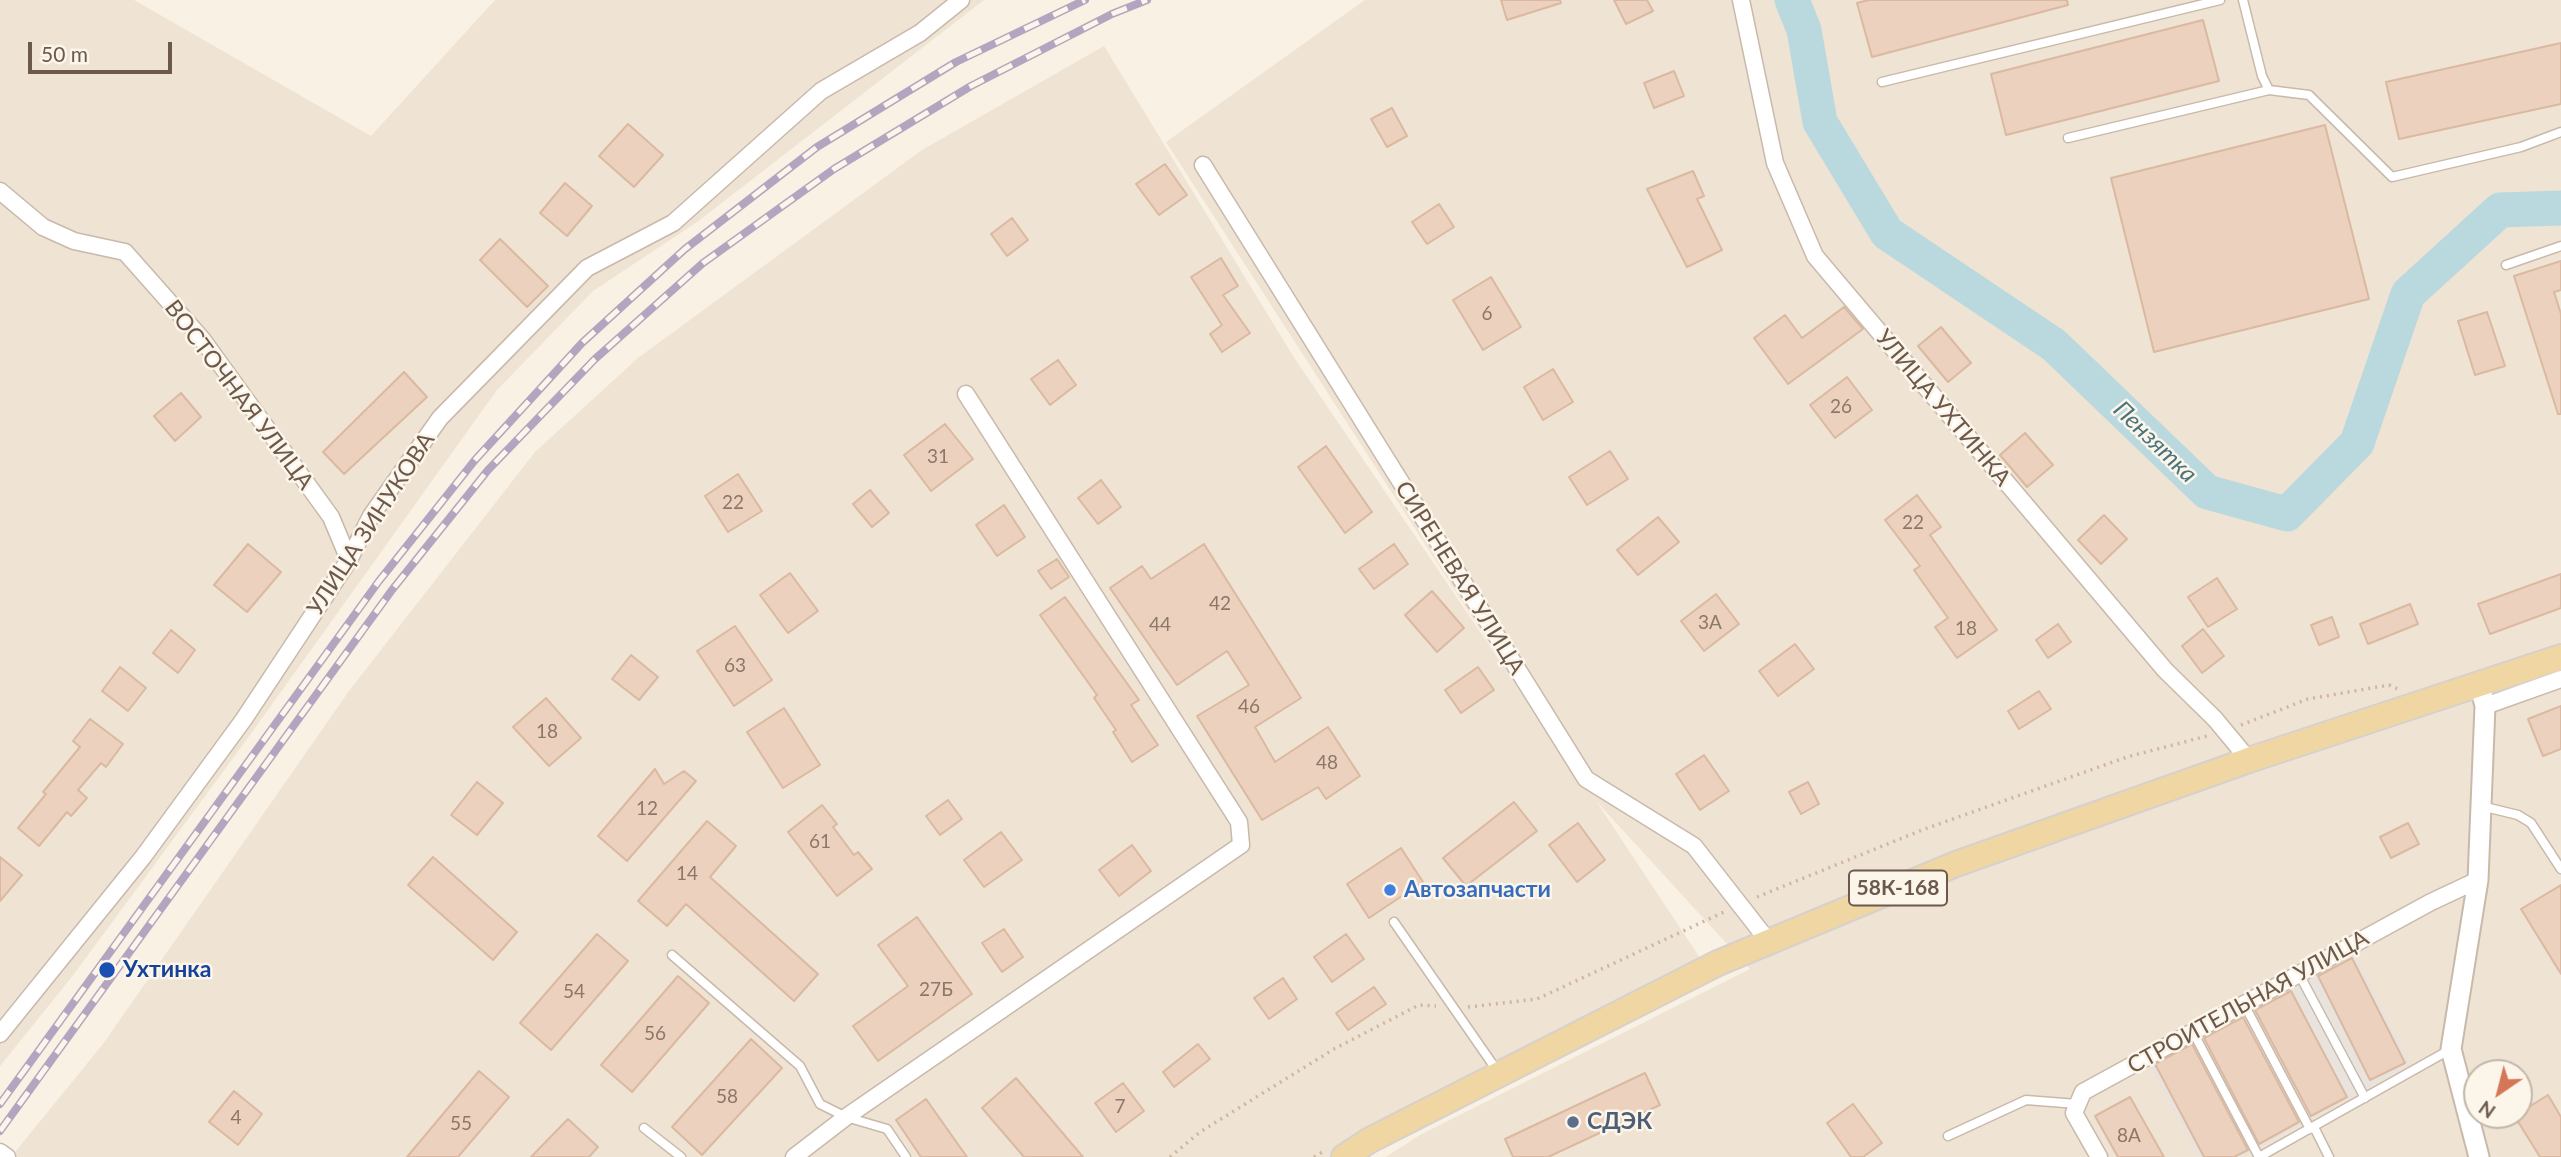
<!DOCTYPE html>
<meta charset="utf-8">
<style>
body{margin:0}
#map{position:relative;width:2561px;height:1157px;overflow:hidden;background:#f9f1e3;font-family:Lato,sans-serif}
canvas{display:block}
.north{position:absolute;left:2463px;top:1059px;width:70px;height:70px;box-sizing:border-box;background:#fcf5e9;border:2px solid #c3b7aa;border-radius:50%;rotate:215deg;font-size:19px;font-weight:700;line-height:28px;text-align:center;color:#6d594c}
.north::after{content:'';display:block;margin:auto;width:24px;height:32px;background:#d47757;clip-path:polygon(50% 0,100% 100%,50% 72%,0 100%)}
.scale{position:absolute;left:28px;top:42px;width:144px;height:32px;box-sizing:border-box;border:4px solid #6d594c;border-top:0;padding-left:9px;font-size:21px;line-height:24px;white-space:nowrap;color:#6d594c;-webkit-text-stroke:5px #fcf5e9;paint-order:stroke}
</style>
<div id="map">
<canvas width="2561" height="1157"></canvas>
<div class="north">N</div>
<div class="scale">50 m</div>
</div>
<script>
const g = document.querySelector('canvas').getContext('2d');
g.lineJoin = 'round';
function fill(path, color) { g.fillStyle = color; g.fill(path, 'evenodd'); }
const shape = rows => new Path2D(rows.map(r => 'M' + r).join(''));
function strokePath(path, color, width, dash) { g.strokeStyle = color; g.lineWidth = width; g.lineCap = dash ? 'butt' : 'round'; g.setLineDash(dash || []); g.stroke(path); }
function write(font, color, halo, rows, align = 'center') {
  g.font = font + ' Lato,sans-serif'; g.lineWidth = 5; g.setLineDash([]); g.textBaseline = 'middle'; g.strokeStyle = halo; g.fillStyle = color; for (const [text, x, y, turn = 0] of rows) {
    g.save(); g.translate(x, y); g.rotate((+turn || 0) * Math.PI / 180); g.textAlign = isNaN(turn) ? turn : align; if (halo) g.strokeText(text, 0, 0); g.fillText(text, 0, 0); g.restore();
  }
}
fill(shape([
 [0,0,134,0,371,136,495,0,984,0,697,222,593,291,497,390,250,735,74,974,0,1066],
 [1365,0,2561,0,2561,1157,1386,1157,1420,1135,1750,969,1596,801,1704,964,1330,1157,11,1157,103,1044,349,691,535,452,638,358,922,150,1104,46,1293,356,1512,679,1166,142],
 [2477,1073,2519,1073,2519,1115,2477,1115]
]), '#efe3d3');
fill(shape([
 [2353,952,2411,1064,2242,1157,2199,1157,2148,1062]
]), '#e9e3dd');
strokePath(shape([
 [1792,0,1804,30,1820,122,1887,233,2054,345,2207,492,2287,514,2357,443,2408,294,2500,210,2561,208]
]), '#bad9df', 35);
const building = shape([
 [1501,0,1560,0,1561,3,1507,20,1501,0],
 [1614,0,1647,0,1653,11,1626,24,1614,0],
 [1869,0,2067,0,2068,5,1872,57,1857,3,1869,0],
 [2203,20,2219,81,2006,135,1991,74,2203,20],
 [2561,43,2561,104,2399,139,2386,82,2561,43],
 [1674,71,1684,96,1654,108,1644,83,1674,71],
 [1392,108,1407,136,1387,147,1371,119,1392,108],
 [628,124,663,155,634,187,599,156,628,124],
 [2325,125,2369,299,2154,352,2111,178,2325,125],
 [1165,164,1187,195,1159,215,1136,184,1165,164],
 [1693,171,1704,196,1697,199,1722,250,1687,267,1647,189,1693,171],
 [565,183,592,206,567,236,540,213,565,183],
 [1439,204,1454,227,1427,244,1412,222,1439,204],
 [1012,218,1028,240,1007,256,991,234,1012,218],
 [500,239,548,286,527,307,480,260,500,239],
 [1221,258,1238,286,1223,295,1250,333,1222,352,1210,334,1222,325,1191,277,1221,258],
 [2561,261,2561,290,2554,292,2561,314,2561,414,2558,414,2514,276,2561,261],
 [1491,277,1521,327,1483,350,1453,300,1491,277],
 [1844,307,1863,329,1788,384,1754,338,1785,315,1802,338,1844,307],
 [2487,312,2505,366,2475,375,2458,321,2487,312],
 [1941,327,1971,363,1948,382,1918,346,1941,327],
 [1058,360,1076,385,1050,405,1031,379,1058,360],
 [1553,369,1573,402,1543,420,1524,387,1553,369],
 [404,372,427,397,344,474,323,452,404,372],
 [1847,377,1872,410,1835,438,1810,405,1847,377],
 [181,393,201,417,175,441,154,416,181,393],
 [945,424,973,459,931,491,904,455,945,424],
 [2025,433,2053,465,2027,487,2000,455,2025,433],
 [1326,446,1372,512,1345,533,1298,467,1326,446],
 [1610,451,1628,479,1587,505,1569,477,1610,451],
 [738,474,762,511,728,532,705,496,738,474],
 [1101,480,1121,507,1098,524,1078,498,1101,480],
 [870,490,889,513,872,527,853,504,870,490],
 [1917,495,1941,527,1930,535,1997,630,1957,658,1935,627,1948,618,1914,570,1920,566,1885,520,1917,495],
 [1004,505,1025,537,997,556,976,525,1004,505],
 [2104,515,2127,539,2101,564,2078,540,2104,515],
 [1658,517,1679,542,1638,575,1617,550,1658,517],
 [248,544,281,572,247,612,214,585,248,544],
 [1204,544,1301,698,1255,727,1275,762,1328,727,1360,776,1326,799,1318,787,1262,820,1197,716,1249,685,1227,651,1177,685,1110,588,1142,566,1151,579,1204,544],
 [1394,544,1408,564,1374,589,1359,569,1394,544],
 [1057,559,1069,577,1051,589,1038,571,1057,559],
 [790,573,818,611,788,633,760,595,790,573],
 [2561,574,2561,608,2490,634,2478,604,2561,574],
 [2217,578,2237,609,2208,627,2188,597,2217,578],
 [1432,591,1464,628,1437,652,1405,615,1432,591],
 [1716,594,1739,624,1704,651,1681,621,1716,594],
 [1065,597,1139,700,1131,705,1158,745,1132,762,1113,732,1116,730,1094,698,1097,695,1040,615,1065,597],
 [2410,604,2418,624,2368,644,2360,624,2410,604],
 [2332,617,2339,637,2319,645,2311,625,2332,617],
 [2058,624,2071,642,2048,658,2036,640,2058,624],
 [735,626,772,680,734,706,697,651,735,626],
 [2203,629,2224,656,2202,673,2182,646,2203,629],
 [171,630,195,650,178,673,153,653,171,630],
 [1795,644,1814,669,1778,696,1759,671,1795,644],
 [631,655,658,677,639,700,612,679,631,655],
 [120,667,146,688,128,711,102,691,120,667],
 [1478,667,1494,690,1461,713,1445,690,1478,667],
 [2039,691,2051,709,2019,729,2008,711,2039,691],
 [546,698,581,738,549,766,513,727,546,698],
 [2561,706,2561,749,2543,756,2528,719,2561,706],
 [784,708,820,765,783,788,747,732,784,708],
 [90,719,123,744,106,767,101,763,78,790,87,798,71,816,67,812,39,846,18,828,46,794,43,792,80,747,73,741,90,719],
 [1704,755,1729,791,1700,810,1676,774,1704,755],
 [655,769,664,784,684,771,696,781,627,861,598,836,655,769],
 [477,782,503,803,477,835,451,815,477,782],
 [1808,782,1819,804,1801,814,1789,792,1808,782],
 [948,800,962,819,940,835,926,816,948,800],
 [1514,802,1537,831,1466,886,1443,858,1514,802],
 [822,805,837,824,833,827,854,855,858,852,872,869,837,896,788,832,822,805],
 [707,821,736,846,710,877,818,974,794,1001,686,904,667,926,638,901,707,821],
 [1578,823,1605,860,1577,882,1549,845,1578,823],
 [2408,823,2419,844,2391,858,2380,837,2408,823],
 [1001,832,1022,860,984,887,964,860,1001,832],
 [1132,845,1151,871,1119,896,1099,870,1132,845],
 [1401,848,1423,882,1369,918,1347,884,1401,848],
 [0,857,22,875,0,901,0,857],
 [433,857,517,932,493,960,408,885,433,857],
 [2561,885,2561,974,2521,909,2561,885],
 [917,917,972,994,878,1061,853,1026,908,986,878,945,917,917],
 [1004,929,1023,957,1002,972,982,943,1004,929],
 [597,934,628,961,551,1050,520,1023,597,934],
 [1346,934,1364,959,1332,982,1314,957,1346,934],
 [2352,958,2405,1063,2370,1080,2318,976,2352,958],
 [678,976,709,1003,632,1092,601,1065,678,976],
 [1283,978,1297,999,1269,1019,1254,998,1283,978],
 [1374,987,1386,1004,1348,1030,1336,1013,1374,987],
 [2291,991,2347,1097,2311,1116,2255,1010,2291,991],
 [2243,1017,2299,1122,2259,1144,2204,1038,2243,1017],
 [751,1039,782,1068,702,1155,672,1127,751,1039],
 [1198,1044,1210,1059,1174,1087,1163,1072,1198,1044],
 [2192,1044,2248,1150,2234,1157,2204,1157,2155,1064,2192,1044],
 [479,1071,509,1097,458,1157,407,1157,479,1071],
 [1645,1073,1660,1105,1548,1157,1513,1157,1505,1139,1645,1073],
 [1016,1078,1083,1157,1024,1157,982,1108,1016,1078],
 [1123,1083,1144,1111,1116,1132,1095,1103,1123,1083],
 [234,1091,262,1114,238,1145,209,1122,234,1091],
 [2548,1095,2561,1117,2561,1157,2540,1157,2517,1120,2519,1113,2548,1095],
 [2130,1097,2164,1157,2118,1157,2095,1116,2130,1097],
 [926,1099,967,1157,921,1157,896,1120,926,1099],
 [1853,1104,1882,1143,1863,1157,1851,1157,1827,1123,1853,1104],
 [568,1119,598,1147,589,1157,531,1157,568,1119]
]);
fill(building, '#ebd1be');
strokePath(building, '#dbb9a1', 2);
const service = shape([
 [2243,0,2262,76,2269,90],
 [1882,82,2220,0],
 [2068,138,2269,90,2309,95,2392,177,2521,147,2561,132],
 [2506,265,2561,246],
 [2481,806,2518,815,2531,823,2561,869],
 [1394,922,1498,1072],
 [672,955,800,1066,820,1104,846,1117,887,1129,906,1157],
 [2299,974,2365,1098],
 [2244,1004,2310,1129],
 [2193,1032,2259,1157],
 [2314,1127,2329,1157],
 [644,1128,681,1157],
 [1948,1136,2026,1100,2077,1104],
 [2259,1157,2451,1049]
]);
const minor = shape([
 [1741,0,1775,163,1815,256,2165,670,2215,719,2249,760],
 [1203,165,1586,779,1694,846,1769,942],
 [0,191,43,227,74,241,125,252,202,339,331,517,349,560],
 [2485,706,2561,679],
 [0,1034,143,857,244,719,349,560,371,516,440,418,587,268,673,223,821,91,920,33,961,0],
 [0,1152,7,1157],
 [794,1157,846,1117,1241,845,1239,822,966,394],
 [2099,1157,2074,1113,2083,1092,2431,902,2478,880]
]);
const tertiary = shape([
 [2479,1157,2451,1049,2478,880,2485,706,2480,686]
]);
const primary = shape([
 [1344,1157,1370,1140,1718,963,1956,864,2249,760,2561,657]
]);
strokePath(service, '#c8b9ab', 11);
strokePath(minor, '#c8b9ab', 19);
strokePath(tertiary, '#c8b9ab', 23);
strokePath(primary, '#d6d1cd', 28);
strokePath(shape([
 [2241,725,2308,699,2389,685,2398,689],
 [1757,897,1922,830,2127,757,2207,736],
 [1468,1007,1537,999,1724,912],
 [1170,1157,1200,1132,1334,1049,1419,1005,1436,1006],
 [1314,1157,1324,1151]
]), '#cfb5a2', 3.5, [2, 5]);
strokePath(service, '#fff', 8);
strokePath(minor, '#fff', 16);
strokePath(tertiary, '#fff', 19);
strokePath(primary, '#f0d6a3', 24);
const rail = shape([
 [0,1104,379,581,475,460,582,343,685,249,817,147,956,62,1085,0],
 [0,1131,392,590,488,470,595,359,703,263,834,169,971,86,1112,14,1147,0]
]);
strokePath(rail, '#b4a4c0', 8);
strokePath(rail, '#fcf5e9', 5, [16]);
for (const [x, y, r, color] of [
 [1390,890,7,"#3f7fe0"],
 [107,970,9,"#1a4fb4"],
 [1573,1122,7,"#5c6f8a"]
]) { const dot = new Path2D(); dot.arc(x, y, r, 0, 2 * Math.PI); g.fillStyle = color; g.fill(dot); strokePath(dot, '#fcf5e9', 2.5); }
write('19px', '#8c7768', null, [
 ["6",1487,314],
 ["26",1841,407],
 ["31",938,457],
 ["22",733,503],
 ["22",1913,523],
 ["42",1220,604],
 ["3А",1710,623],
 ["44",1160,625],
 ["18",1966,629],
 ["63",735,666],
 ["46",1249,707],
 ["18",547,732],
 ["48",1327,763],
 ["12",647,809],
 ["61",820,842],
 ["14",687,874],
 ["27Б",936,990],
 ["54",574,992],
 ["56",655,1034],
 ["58",727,1097],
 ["7",1120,1107],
 ["4",236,1118],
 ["55",461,1124],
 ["8А",2129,1136]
]);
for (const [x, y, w] of [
 [1898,888,98]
]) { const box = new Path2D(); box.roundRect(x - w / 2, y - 17.5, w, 35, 5); g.fillStyle = '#fcf5e9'; g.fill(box); strokePath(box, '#6d594c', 2); }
write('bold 21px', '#6d594c', null, [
 ["58К-168",1898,888]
]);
write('23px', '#6d594c', '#fcf5e9', [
 ["ВОСТОЧНАЯ УЛИЦА",239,395,53],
 ["УЛИЦА УХТИНКА",1943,408,50],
 ["УЛИЦА ЗИНУКОВА",371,524,-57],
 ["СИРЕНЕВАЯ УЛИЦА",1460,578,58],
 ["СТРОИТЕЛЬНАЯ УЛИЦА",2248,1002,-29]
]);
write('bold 23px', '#366cbe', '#fcf5e9', [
 ["Автозапчасти",1404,890]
], 'left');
write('bold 23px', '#164399', '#fcf5e9', [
 ["Ухтинка",123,970]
], 'left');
write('bold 23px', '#4e5e75', '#fcf5e9', [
 ["СДЭК",1587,1122]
], 'left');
write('italic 24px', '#49747e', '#fcf5e9', [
 ["Пензятка",2155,442,44]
]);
</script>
